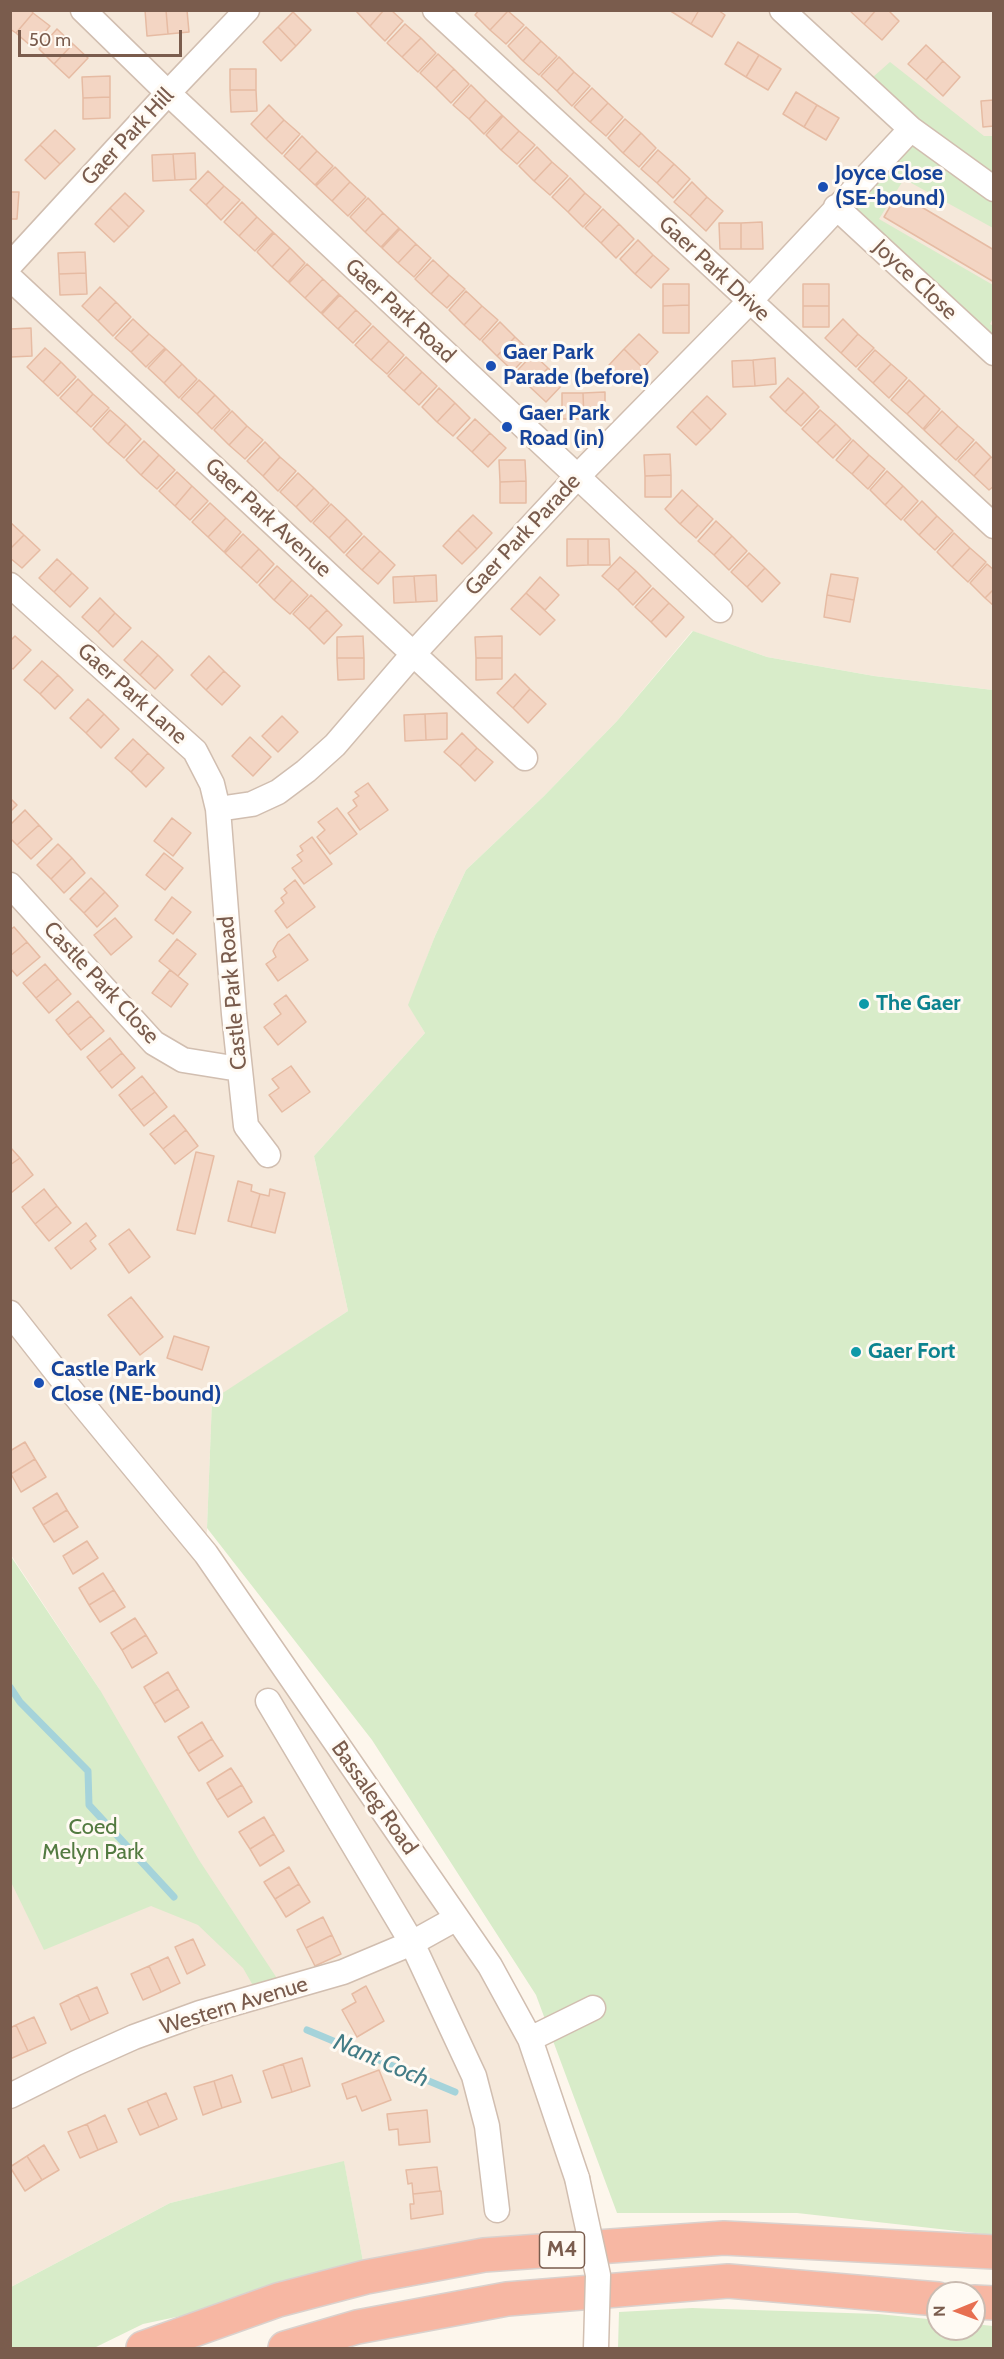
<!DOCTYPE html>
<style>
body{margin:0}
#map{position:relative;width:1004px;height:2359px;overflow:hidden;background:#fdf6ec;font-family:Cabin,sans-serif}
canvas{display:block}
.frame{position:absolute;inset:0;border:12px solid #7a5c4d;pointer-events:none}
.north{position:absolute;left:926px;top:2281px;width:60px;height:60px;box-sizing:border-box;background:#fffaf3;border:2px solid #cabbb1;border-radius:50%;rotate:269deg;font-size:16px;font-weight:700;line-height:24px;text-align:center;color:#7a5c4d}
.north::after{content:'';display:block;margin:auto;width:21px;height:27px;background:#e76f51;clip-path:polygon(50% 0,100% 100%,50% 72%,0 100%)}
.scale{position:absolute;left:18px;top:30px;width:164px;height:27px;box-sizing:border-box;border:3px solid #7a5c4d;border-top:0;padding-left:8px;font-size:18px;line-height:21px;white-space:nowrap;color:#7a5c4d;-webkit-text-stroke:4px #fffaf3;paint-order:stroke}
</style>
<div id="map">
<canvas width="1004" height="2359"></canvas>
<div class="frame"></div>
<div class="north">N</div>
<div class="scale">50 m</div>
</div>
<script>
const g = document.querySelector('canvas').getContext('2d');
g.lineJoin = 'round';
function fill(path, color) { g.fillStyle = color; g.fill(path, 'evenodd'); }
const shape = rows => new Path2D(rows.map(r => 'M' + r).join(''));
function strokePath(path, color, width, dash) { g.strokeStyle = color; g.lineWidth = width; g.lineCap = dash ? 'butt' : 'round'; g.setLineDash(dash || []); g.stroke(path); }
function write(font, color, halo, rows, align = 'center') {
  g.font = font + ' Cabin,sans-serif'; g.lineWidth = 6; g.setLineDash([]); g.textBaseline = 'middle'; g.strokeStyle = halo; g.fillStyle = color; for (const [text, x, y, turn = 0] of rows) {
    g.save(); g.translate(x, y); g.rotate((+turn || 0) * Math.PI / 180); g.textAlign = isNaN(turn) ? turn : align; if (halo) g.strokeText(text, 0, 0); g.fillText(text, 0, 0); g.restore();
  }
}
fill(shape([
 [11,11,993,11,993,690,874,676,767,657,692,631,617,721,544,796,466,870,435,936,409,1005,425,1033,314,1156,348,1311,212,1401,206,1554,530,2039,591,2241,366,2277,344,2162,170,2203,11,2287,10,1851,100,1690,11,1555]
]), '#f5e8da');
fill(shape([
 [890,62,984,136,993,136,993,228,904,179,879,219,993,285,993,318,990,324,993,326,993,353,836,207,911,129,864,85],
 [693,631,767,657,874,676,993,690,993,2235,797,2213,617,2213,536,1995,372,1740,207,1528,212,1400,348,1311,314,1156,425,1033,408,1005,435,936,466,870,544,796,617,721],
 [10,1555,100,1690,199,1860,284,1989,259,1996,243,1968,198,1925,151,1906,44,1950,11,1882],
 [344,2161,366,2277,143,2324,94,2348,11,2348,11,2287,170,2203],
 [692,2308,878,2314,938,2320,938,2329,974,2329,974,2324,993,2326,993,2348,618,2348,619,2312]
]), '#d8ecc9');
strokePath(shape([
 [10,1687,20,1702,88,1771,89,1805,174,1897],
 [307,2030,455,2092]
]), '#a5d3da', 7);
const building = shape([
 [10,10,31,10,33,13,16,33,10,29,10,10],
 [145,10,166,10,168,34,147,36,145,10],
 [166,10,187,10,189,32,168,34,166,10],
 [355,10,384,10,370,26,355,10],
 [384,10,391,10,403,21,385,41,370,26,384,10],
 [479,10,508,10,508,11,490,30,475,15,479,10],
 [669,10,699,10,691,24,669,10],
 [699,10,718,10,725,15,712,37,691,24,699,10],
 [849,10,876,10,864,24,849,10],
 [876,10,888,10,899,21,882,40,864,24,876,10],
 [508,11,524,25,506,44,490,30,508,11],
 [293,12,311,30,296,46,278,27,293,12],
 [33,13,50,26,32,47,16,33,33,13],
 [405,24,421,38,402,57,387,43,405,24],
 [278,27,296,46,281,61,263,42,278,27],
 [526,27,541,41,523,61,508,46,526,27],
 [57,29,73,44,54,64,39,49,57,29],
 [421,38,436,53,418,72,402,57,421,38],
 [541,41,557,56,539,75,523,61,541,41],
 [738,42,759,55,746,77,725,64,738,42],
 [73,44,88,58,69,78,54,64,73,44],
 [926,45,943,61,926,80,908,64,926,45],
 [438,54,454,69,436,88,420,73,438,54],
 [759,55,781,69,768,90,746,77,759,55],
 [559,57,574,72,557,91,541,76,559,57],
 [943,61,960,77,943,96,926,80,943,61],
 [230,69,256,69,256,90,230,90,230,69],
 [454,69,469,84,451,103,436,88,454,69],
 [574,72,590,86,572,106,557,91,574,72],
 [110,76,110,97,83,98,82,77,110,76],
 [471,85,486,100,469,119,453,105,471,85],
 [592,88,608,103,590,122,574,107,592,88],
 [230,90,256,90,257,111,231,112,230,90],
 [796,92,817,105,804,127,783,114,796,92],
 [110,97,110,118,83,119,83,98,110,97],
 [486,100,502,115,484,134,469,119,486,100],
 [994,100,994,126,983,127,981,101,994,100],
 [608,103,623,117,606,136,590,122,608,103],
 [269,105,284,120,266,139,251,124,269,105],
 [817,105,839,118,826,140,804,127,817,105],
 [503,116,519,131,501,150,486,135,503,116],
 [625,119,641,133,623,153,608,138,625,119],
 [284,120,300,134,282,154,266,139,284,120],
 [55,130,75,149,60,164,40,145,55,130],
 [519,131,535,145,517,164,501,150,519,131],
 [641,133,656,148,639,167,623,153,641,133],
 [302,136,317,151,299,170,284,156,302,136],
 [40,145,60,164,45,179,25,160,40,145],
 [537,147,552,162,534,181,519,166,537,147],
 [658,150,674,164,657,183,641,169,658,150],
 [317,151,333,166,315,185,299,170,317,151],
 [195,153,196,179,175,180,173,154,195,153],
 [173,154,175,180,153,181,152,155,173,154],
 [552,162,568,176,550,195,534,181,552,162],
 [674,164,690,179,673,198,657,183,674,164],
 [335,167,350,182,332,201,316,186,335,167],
 [208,171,224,186,206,205,190,190,208,171],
 [570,178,585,193,568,212,552,197,570,178],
 [350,182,366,197,348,216,332,201,350,182],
 [692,182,707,197,690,216,674,202,692,182],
 [224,186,240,200,221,220,206,205,224,186],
 [10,192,19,192,17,219,10,219,10,192],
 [125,193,144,211,129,227,110,208,125,193],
 [585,193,601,207,583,227,568,212,585,193],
 [898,193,994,250,994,282,884,217,898,193],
 [707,197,723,211,706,231,690,216,707,197],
 [368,198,383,213,365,232,350,217,368,198],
 [242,202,257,217,239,236,224,222,242,202],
 [110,208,129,227,114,242,95,224,110,208],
 [603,209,619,224,601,243,585,228,603,209],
 [383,213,399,228,381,247,365,232,383,213],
 [257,217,273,232,255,251,239,236,257,217],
 [762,222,763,249,741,249,741,223,762,222],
 [719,223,741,223,741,249,720,249,719,223],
 [619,224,634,239,616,258,601,243,619,224],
 [400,229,416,244,398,263,382,248,400,229],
 [274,233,290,248,272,267,257,252,274,233],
 [638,240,653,255,635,274,620,259,638,240],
 [416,244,431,258,414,277,398,263,416,244],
 [290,248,305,263,288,282,272,267,290,248],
 [85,252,86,273,59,274,58,253,85,252],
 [653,255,669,269,651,288,635,274,653,255],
 [433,260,449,275,431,294,415,279,433,260],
 [307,264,323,279,305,298,289,283,307,264],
 [86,273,87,294,60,295,59,274,86,273],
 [449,275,465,289,447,308,431,294,449,275],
 [323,279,339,294,321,313,305,298,323,279],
 [663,284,689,284,689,305,663,306,663,284],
 [803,284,829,284,829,306,803,306,803,284],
 [100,287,116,302,98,321,82,306,100,287],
 [466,291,482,306,464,325,449,310,466,291],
 [340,295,356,310,338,329,322,314,340,295],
 [116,302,131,317,113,336,98,321,116,302],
 [689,305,689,333,663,333,663,306,689,305],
 [482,306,498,320,480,340,464,325,482,306],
 [803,306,829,306,829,327,803,327,803,306],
 [356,310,371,324,353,343,338,329,356,310],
 [133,319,149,334,131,352,115,338,133,319],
 [843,319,858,334,841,353,825,338,843,319],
 [500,322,515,337,497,356,482,341,500,322],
 [373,326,389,341,371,360,355,345,373,326],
 [31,328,32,356,11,357,10,329,31,328],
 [149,334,165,348,146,367,131,352,149,334],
 [639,334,658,352,643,368,624,349,639,334],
 [858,334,874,348,856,367,841,353,858,334],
 [515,337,531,352,513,371,497,356,515,337],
 [389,341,404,355,387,374,371,360,389,341],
 [45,348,61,362,43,382,27,367,45,348],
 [166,349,182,364,164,383,148,368,166,349],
 [624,349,643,368,628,383,609,365,624,349],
 [875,350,891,364,873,383,858,369,875,350],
 [533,354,548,368,530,387,515,373,533,354],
 [406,357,422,372,404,391,388,376,406,357],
 [775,358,776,384,755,386,753,360,775,358],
 [753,360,755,386,733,387,732,361,753,360],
 [61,362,76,377,58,396,43,382,61,362],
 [182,364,197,379,179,398,164,383,182,364],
 [891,364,907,378,889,398,873,383,891,364],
 [548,368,564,383,546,402,530,387,548,368],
 [422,372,437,386,419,405,404,391,422,372],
 [788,378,804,392,785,412,770,397,788,378],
 [78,379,93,394,76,413,60,398,78,379],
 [199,380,215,395,197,414,181,399,199,380],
 [909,380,925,395,907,414,891,400,909,380],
 [439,388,455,403,437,422,422,407,439,388],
 [605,392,605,419,584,419,583,393,605,392],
 [804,392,819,407,801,426,785,412,804,392],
 [562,393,583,393,584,419,562,419,562,393],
 [93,394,109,408,91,427,76,413,93,394],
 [215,395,230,410,212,429,197,414,215,395],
 [925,395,940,409,923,429,907,414,925,395],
 [707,396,726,414,711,430,692,411,707,396],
 [455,403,470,418,453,436,437,422,455,403],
 [110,410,126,424,108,444,93,429,110,410],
 [820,410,836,424,817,443,802,429,820,410],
 [232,411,247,426,229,445,214,430,232,411],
 [692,411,711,430,696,445,677,427,692,411],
 [942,411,958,426,940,445,924,430,942,411],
 [475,419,490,433,472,452,457,438,475,419],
 [126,424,141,439,124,458,108,444,126,424],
 [836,424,851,439,833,458,817,443,836,424],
 [247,426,263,440,245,459,229,445,247,426],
 [958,426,974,440,956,460,940,445,958,426],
 [490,433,506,448,488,467,472,452,490,433],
 [853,440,869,455,852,474,836,460,853,440],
 [144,441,159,455,141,475,126,460,144,441],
 [265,442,280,457,263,476,247,461,265,442],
 [976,442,991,457,974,476,958,461,976,442],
 [670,454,671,475,645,476,644,455,670,454],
 [159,455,175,470,157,489,141,475,159,455],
 [869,455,885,469,868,489,852,474,869,455],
 [280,457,296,471,278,491,263,476,280,457],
 [991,457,994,459,994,486,989,490,974,476,991,457],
 [499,460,525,460,526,481,500,482,499,460],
 [887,471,903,486,885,505,870,490,887,471],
 [177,472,192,486,175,506,159,491,177,472],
 [298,473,314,488,296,507,280,492,298,473],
 [671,475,671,497,645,497,645,476,671,475],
 [526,481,526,503,500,503,500,482,526,481],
 [192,486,208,501,190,520,175,506,192,486],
 [903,486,918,501,901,520,885,505,903,486],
 [314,488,329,503,311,522,296,507,314,488],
 [682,490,698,505,680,524,665,509,682,490],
 [922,501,937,516,919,535,904,520,922,501],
 [210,503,226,518,208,537,192,522,210,503],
 [331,504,347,519,329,538,313,523,331,504],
 [698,505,713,519,696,538,680,524,698,505],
 [473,515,492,533,477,549,458,530,473,515],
 [937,516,953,531,935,550,919,535,937,516],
 [226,518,241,532,224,552,208,537,226,518],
 [347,519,362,534,344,553,329,538,347,519],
 [716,521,732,536,714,555,698,541,716,521],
 [10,522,24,535,10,549,10,522],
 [458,530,477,549,462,564,443,546,458,530],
 [954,533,970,548,952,567,937,552,954,533],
 [243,534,259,549,241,568,225,553,243,534],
 [24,535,40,550,22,568,10,558,10,549,24,535],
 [364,536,380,551,362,570,346,555,364,536],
 [732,536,747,551,729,570,714,555,732,536],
 [567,539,588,539,588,565,567,566,567,539],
 [588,539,609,539,610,565,588,565,588,539],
 [970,548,986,562,968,582,952,567,970,548],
 [259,549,274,564,257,583,241,568,259,549],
 [380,551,395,565,378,584,362,570,380,551],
 [749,553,765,568,747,587,731,572,749,553],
 [620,557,636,571,618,590,602,576,620,557],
 [57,559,72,573,54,592,39,578,57,559],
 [987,564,994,570,994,589,985,598,970,583,987,564],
 [277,566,292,580,274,600,259,585,277,566],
 [765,568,780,583,762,602,747,587,765,568],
 [636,571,651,586,633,605,618,590,636,571],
 [72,573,88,588,70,607,54,592,72,573],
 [831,574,858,578,854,600,827,595,831,574],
 [436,575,437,601,416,602,414,576,436,575],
 [414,576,416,602,394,603,393,577,414,576],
 [540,577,559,595,545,610,526,593,540,577],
 [292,580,308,595,290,614,274,600,292,580],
 [653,588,669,603,651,622,635,607,653,588],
 [994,589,994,606,985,598,994,589],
 [526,593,555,620,540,635,511,609,526,593],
 [311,595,327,610,309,629,293,614,311,595],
 [827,595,854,600,850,622,824,617,827,595],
 [100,598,115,613,98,632,82,617,100,598],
 [669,603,684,617,666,637,651,622,669,603],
 [327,610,342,625,324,644,309,629,327,610],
 [115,613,131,628,113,647,98,632,115,613],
 [15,636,31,650,13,669,10,667,10,641,15,636],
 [363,636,364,658,337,658,337,637,363,636],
 [502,636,502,658,476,658,475,637,502,636],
 [142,641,158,655,140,675,124,660,142,641],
 [158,655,173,670,155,689,140,675,158,655],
 [209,656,224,671,206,690,191,675,209,656],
 [337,658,364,658,364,679,338,680,337,658],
 [476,658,502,658,502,679,476,680,476,658],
 [42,661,58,675,40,694,24,680,42,661],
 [224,671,240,686,222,705,206,690,224,671],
 [515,674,530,689,513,708,497,693,515,674],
 [58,675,73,690,55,709,40,694,58,675],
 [530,689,546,704,528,723,513,708,530,689],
 [88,699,104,714,86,733,70,718,88,699],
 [447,713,447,739,426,740,425,714,447,713],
 [104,714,119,729,101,748,86,733,104,714],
 [425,714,426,740,405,741,404,715,425,714],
 [282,716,298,732,278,752,262,736,282,716],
 [462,733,477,748,460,766,444,752,462,733],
 [250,737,271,757,253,776,232,756,250,737],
 [133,739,148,753,131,772,115,758,133,739],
 [477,748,493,762,475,781,460,766,477,748],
 [148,753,164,768,146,787,131,772,148,753],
 [368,783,388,810,360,830,348,813,357,806,353,800,359,796,355,792,368,783],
 [10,798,17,805,10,812,10,798],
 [337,808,357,834,330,854,317,837,325,830,318,822,337,808],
 [25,810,39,825,17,845,10,838,10,825,25,810],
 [172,818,191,833,173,856,154,841,172,818],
 [39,825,52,839,31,859,17,845,39,825],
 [312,837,332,864,304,884,292,868,302,861,297,855,303,851,300,846,312,837],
 [58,844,72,858,51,879,37,865,58,844],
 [164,853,183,868,165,890,146,875,164,853],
 [72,858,85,873,64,893,51,879,72,858],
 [91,878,105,892,84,913,70,899,91,878],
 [295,880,315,907,287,928,275,911,284,903,281,898,287,893,284,889,295,880],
 [105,892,118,906,97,927,84,913,105,892],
 [172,897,191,912,173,934,155,920,172,897],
 [115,918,132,937,111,955,94,935,115,918],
 [14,927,27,942,10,956,10,930,14,927],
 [289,934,308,960,278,981,266,964,276,957,273,951,278,942,289,934],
 [177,939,196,954,178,976,159,961,177,939],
 [27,942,40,957,17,976,10,968,10,956,27,942],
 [45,964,58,979,36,998,23,983,45,964],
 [170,970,188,984,171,1007,152,993,170,970],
 [58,979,71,994,49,1013,36,998,58,979],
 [286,995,306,1022,278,1045,264,1027,281,1014,274,1004,286,995],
 [78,1001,91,1016,68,1035,56,1020,78,1001],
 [91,1016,104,1031,81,1050,68,1035,91,1016],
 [110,1038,122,1053,99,1072,87,1057,110,1038],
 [122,1053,135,1068,112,1088,99,1072,122,1053],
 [291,1066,310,1092,282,1112,269,1095,279,1088,272,1079,291,1066],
 [142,1076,155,1092,131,1110,119,1095,142,1076],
 [155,1092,167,1107,144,1126,131,1110,155,1092],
 [174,1115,186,1130,163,1149,150,1134,174,1115],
 [186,1130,198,1146,175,1164,163,1149,186,1130],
 [10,1147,20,1158,10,1165,10,1147],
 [196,1152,214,1156,195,1234,177,1230,196,1152],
 [20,1158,33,1175,11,1193,10,1165,20,1158],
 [238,1181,252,1185,251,1191,260,1194,251,1227,228,1221,238,1181],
 [44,1189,57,1206,35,1224,22,1207,44,1189],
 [270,1189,285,1193,275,1233,251,1227,260,1194,269,1196,270,1189],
 [57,1206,71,1223,49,1241,35,1224,57,1206],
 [86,1223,96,1236,90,1241,96,1249,71,1269,55,1248,86,1223],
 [129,1229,150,1257,129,1273,109,1244,129,1229],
 [131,1297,163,1337,140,1355,108,1315,131,1297],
 [174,1336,209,1347,202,1370,167,1358,174,1336],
 [25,1442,35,1459,11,1474,10,1451,25,1442],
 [35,1459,46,1477,21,1492,11,1474,35,1459],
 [57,1493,67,1510,43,1525,33,1508,57,1493],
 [67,1510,78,1527,54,1542,43,1525,67,1510],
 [87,1541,98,1558,73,1574,63,1556,87,1541],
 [103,1573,114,1590,89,1605,79,1588,103,1573],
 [114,1590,125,1607,100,1622,89,1605,114,1590],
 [135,1618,146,1635,122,1650,111,1633,135,1618],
 [146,1635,157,1653,132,1668,122,1650,146,1635],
 [168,1672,178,1689,154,1704,144,1687,168,1672],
 [178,1689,189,1707,165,1722,154,1704,178,1689],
 [202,1722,212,1739,188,1754,178,1737,202,1722],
 [212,1739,223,1756,199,1771,188,1754,212,1739],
 [231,1768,242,1785,217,1800,207,1783,231,1768],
 [242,1785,252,1802,228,1817,217,1800,242,1785],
 [264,1817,274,1834,250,1849,239,1832,264,1817],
 [274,1834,284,1851,260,1866,250,1849,274,1834],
 [289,1867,299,1884,275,1899,264,1882,289,1867],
 [299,1884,310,1902,286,1917,275,1899,299,1884],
 [323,1917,332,1935,306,1948,297,1930,323,1917],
 [332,1935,341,1954,315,1966,306,1948,332,1935],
 [193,1939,205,1965,187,1974,175,1947,193,1939],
 [168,1957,180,1983,161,1992,149,1966,168,1957],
 [149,1966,161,1992,143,2000,131,1974,149,1966],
 [366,1986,384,2021,357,2037,342,2010,356,2002,352,1994,366,1986],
 [97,1987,108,2013,90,2021,78,1995,97,1987],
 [78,1995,90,2021,71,2030,60,2004,78,1995],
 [34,2017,46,2043,28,2051,16,2025,34,2017],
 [16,2025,28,2051,10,2059,10,2028,16,2025],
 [302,2058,310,2086,292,2092,283,2064,302,2058],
 [283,2064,292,2092,272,2098,263,2071,283,2064],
 [379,2070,391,2100,362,2111,356,2096,347,2099,342,2084,379,2070],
 [232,2075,241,2102,222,2108,214,2081,232,2075],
 [214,2081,222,2108,203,2115,194,2087,214,2081],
 [166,2093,177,2119,159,2127,147,2101,166,2093],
 [147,2101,159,2127,140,2135,128,2109,147,2101],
 [427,2110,430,2142,399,2145,398,2129,389,2130,387,2114,427,2110],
 [105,2115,117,2142,98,2150,87,2124,105,2115],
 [87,2124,98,2150,80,2158,68,2132,87,2124],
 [44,2145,59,2170,42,2180,27,2156,44,2145],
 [27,2156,42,2180,25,2191,10,2167,27,2156],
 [437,2167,440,2191,413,2194,412,2183,408,2184,406,2170,437,2167],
 [441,2191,443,2214,411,2219,410,2204,414,2204,413,2194,441,2191]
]);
fill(building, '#f3d5c3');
strokePath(building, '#e6bba3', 1.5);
const minor = shape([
 [83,10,168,93,720,610],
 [435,10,994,526],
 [782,10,911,129,994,189],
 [836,207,994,353],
 [10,265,168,93,247,10],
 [10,278,525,758],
 [10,585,195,751,212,784,218,809,234,1014,246,1126,268,1155],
 [218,809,252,804,278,792,306,771,335,745,414,653,577,477,749,302,911,129],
 [10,885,154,1043,183,1060,239,1069],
 [10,1313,69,1388,206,1554,490,1966,530,2039,577,2178],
 [268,1701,412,1943,474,2076,487,2126,497,2210],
 [530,2039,593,2008],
 [10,2096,76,2063,134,2037,200,2013,343,1972,412,1943,457,1918]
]);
const highway = shape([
 [974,2302,994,2303],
 [143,2348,278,2300,366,2277,484,2255,724,2238,994,2252],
 [285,2348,357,2327,507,2299,728,2281,938,2299]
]);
strokePath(minor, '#d1beb0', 27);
strokePath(highway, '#dad1cd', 36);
strokePath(minor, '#fff', 24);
strokePath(highway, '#f7b7a3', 33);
const minorBridge = shape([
 [577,2178,598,2275,596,2348]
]);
strokePath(minorBridge, '#d1beb0', 27, []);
strokePath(minorBridge, '#fff', 24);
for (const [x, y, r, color] of [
 [823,187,6,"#1a4fb4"],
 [491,366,6,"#1a4fb4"],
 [507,427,6,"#1a4fb4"],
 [864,1004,6,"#0f9aa8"],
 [856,1352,6,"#0f9aa8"],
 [39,1383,6,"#1a4fb4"]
]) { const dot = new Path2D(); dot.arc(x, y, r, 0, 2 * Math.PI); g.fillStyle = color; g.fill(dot); strokePath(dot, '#fffaf3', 2); }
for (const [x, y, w] of [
 [562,2250,45]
]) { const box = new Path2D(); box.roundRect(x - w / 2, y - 18, w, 36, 4.5); g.fillStyle = '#fffaf3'; g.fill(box); strokePath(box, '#7a5c4d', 1.5); }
write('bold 21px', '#7a5c4d', null, [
 ["M4",562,2250]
]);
write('22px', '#7a5c4d', '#fffaf3', [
 ["Gaer Park Hill",128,137,-47],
 ["Gaer Park Drive",714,269,43],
 ["Joyce Close",915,280,43],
 ["Gaer Park Road",400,311,43],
 ["Gaer Park Avenue",268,518,43],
 ["Gaer Park Parade",523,535,-47],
 ["Gaer Park Lane",132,694,42],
 ["Castle Park Close",101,983,47],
 ["Castle Park Road",233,993,-95],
 ["Bassaleg Road",374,1798,55],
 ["Western Avenue",234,2006,-17]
]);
write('bold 22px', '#164399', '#fffaf3', [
 ["Joyce Close",835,174],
 ["(SE-bound)",835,199],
 ["Gaer Park",503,353],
 ["Parade (before)",503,378],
 ["Gaer Park",519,414],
 ["Road (in)",519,439],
 ["Castle Park",51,1370],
 ["Close (NE-bound)",51,1395]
], 'left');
write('bold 22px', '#0d838f', '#fffaf3', [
 ["The Gaer",876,1004],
 ["Gaer Fort",868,1352]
], 'left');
write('22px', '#537a41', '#fffaf3', [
 ["Coed",93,1828],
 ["Melyn Park",93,1853]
]);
write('italic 24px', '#437c86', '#fffaf3', [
 ["Nant Coch",381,2061,23]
]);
</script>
